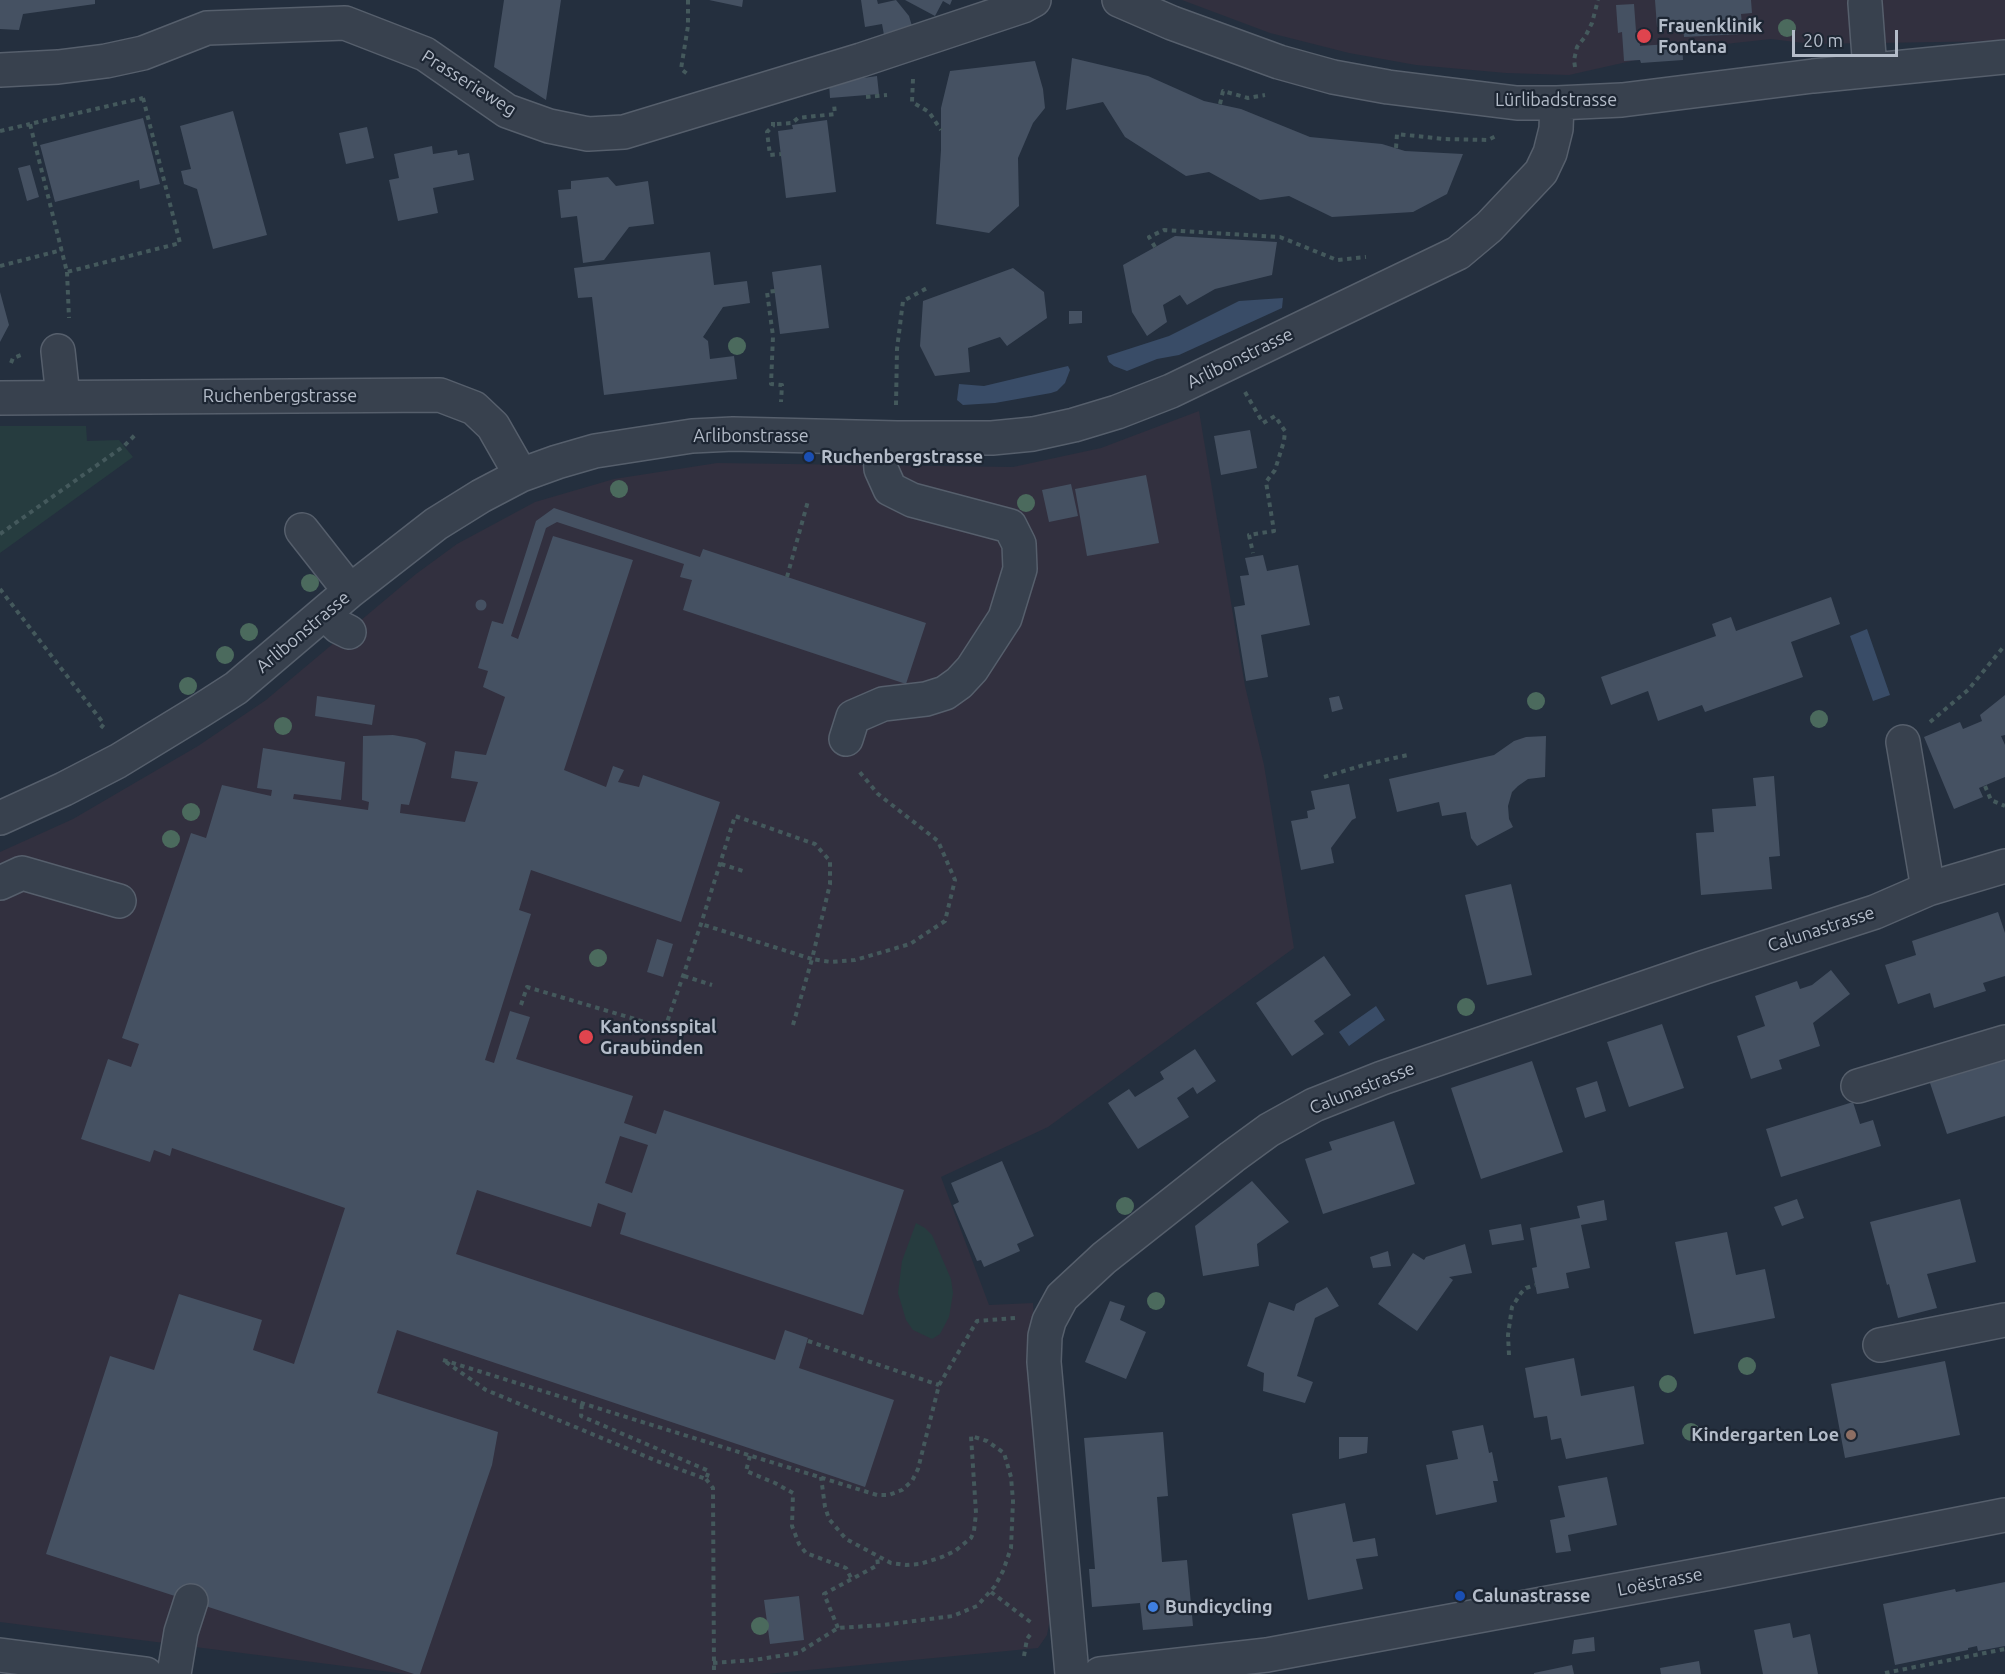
<!DOCTYPE html>
<meta charset="utf-8">
<style>
body{margin:0}
#map{position:relative;width:2005px;height:1674px;overflow:hidden;background:#242f3e;font-family:Ubuntu,sans-serif}
canvas{display:block}
.scale{position:absolute;left:1792px;top:30px;width:106px;height:27px;box-sizing:border-box;border:3px solid #b4bcc9;border-top:0;padding-left:8px;font-size:18px;line-height:21px;white-space:nowrap;color:#b4bcc9;-webkit-text-stroke:4px #1d2633;paint-order:stroke}
</style>
<div id="map">
<canvas width="2005" height="1674"></canvas>
<div class="scale">20 m</div>
</div>
<script>
const g = document.querySelector('canvas').getContext('2d');
g.lineJoin = 'round';
function fill(path, color) { g.fillStyle = color; g.fill(path, 'evenodd'); }
const shape = rows => new Path2D(rows.map(r => 'M' + r).join(''));
function strokePath(path, color, width, dash) { g.strokeStyle = color; g.lineWidth = width; g.lineCap = dash ? 'butt' : 'round'; g.setLineDash(dash || []); g.stroke(path); }
function write(font, color, halo, rows, align = 'center') {
  g.font = font + ' Ubuntu,sans-serif'; g.lineWidth = 4.5; g.setLineDash([]); g.textBaseline = 'middle'; g.strokeStyle = halo; g.fillStyle = color; for (const [text, x, y, turn = 0] of rows) {
    g.save(); g.translate(x, y); g.rotate((+turn || 0) * Math.PI / 180); g.textAlign = isNaN(turn) ? turn : align; if (halo) g.strokeText(text, 0, 0); g.fillText(text, 0, 0); g.restore();
  }
}
fill(shape([
 [1182,0,2005,0,2005,41,1811,44,1771,39,1689,48,1569,75,1506,73,1416,65,1349,53,1270,33],
 [1199,411,1245,686,1264,765,1294,948,1048,1127,941,1177,989,1305,1033,1303,1051,1614,1047,1635,1038,1648,767,1674,406,1674,0,1622,0,852,73,819,198,746,266,700,416,574,457,544,535,502,614,479,717,463,1013,467,1101,448]
]), '#32303f');
fill(shape([
 [0,426,86,426,87,441,119,440,133,457,0,553],
 [916,1223,925,1228,932,1235,951,1279,953,1293,949,1317,940,1334,932,1339,913,1330,906,1320,898,1293,902,1261]
]), '#263c3f');
fill(shape([
 [1283,298,1282,308,1179,355,1157,359,1127,371,1114,366,1109,362,1107,356,1169,336,1239,301],
 [1068,366,1070,370,1065,383,1057,391,1051,393,995,403,963,405,957,400,959,384,984,386],
 [1867,629,1890,695,1873,701,1850,636],
 [1376,1006,1385,1020,1349,1046,1339,1032]
]), '#394c67');
fill(shape([
 [0,0,95,0,95,4,23,14,19,30,0,29],
 [504,0,561,0,546,100,494,67],
 [709,0,743,0,742,7],
 [861,0,877,0,878,4,896,0,909,16,912,26,884,35,882,24,865,27],
 [905,0,952,0,950,5,943,1,935,16],
 [1655,0,1751,0,1752,13,1741,14,1743,34,1684,37,1683,25,1657,27],
 [1634,4,1636,31,1639,31,1640,46,1682,43,1683,60,1641,63,1640,60,1624,61,1622,32,1618,33,1616,5],
 [1072,58,1148,76,1204,101,1241,109,1310,137,1382,144,1405,151,1463,154,1447,194,1413,212,1332,217,1289,196,1260,200,1209,172,1186,176,1125,137,1103,102,1066,110],
 [1035,61,1043,89,1045,108,1033,123,1018,158,1019,206,989,233,936,224,941,150,941,108,950,71],
 [877,76,879,94,830,98,829,83],
 [233,111,267,235,213,249,197,189,184,184,181,171,191,169,180,126],
 [143,118,160,184,140,189,139,180,55,202,40,145],
 [827,120,836,192,786,198,778,131,793,129,792,125],
 [367,127,374,158,346,164,339,133],
 [432,146,433,154,457,150,458,155,469,153,474,180,433,188,438,213,398,221,389,180,399,178,394,154],
 [30,165,39,197,27,201,18,168],
 [608,177,616,186,648,181,654,224,629,227,604,260,583,263,577,216,561,218,558,190,571,189,571,181],
 [1175,236,1277,242,1272,275,1215,289,1187,305,1180,295,1163,305,1167,322,1147,336,1132,312,1123,265],
 [710,252,714,285,747,281,750,303,723,307,703,337,708,341,710,359,734,356,737,379,604,395,592,297,578,298,574,268],
 [821,265,829,328,780,334,772,272],
 [1013,268,1044,292,1047,318,1007,346,1000,337,968,348,970,372,935,376,920,346,923,301],
 [0,292,9,325,0,342],
 [1069,311,1082,311,1082,323,1069,324],
 [1250,430,1257,468,1221,475,1214,436],
 [1146,475,1159,543,1087,556,1075,489],
 [1071,484,1078,516,1049,522,1042,490],
 [554,508,700,557,703,549,926,623,906,684,683,610,692,580,680,577,684,564,557,522,546,528,511,636,518,639,553,536,633,560,564,770,606,787,613,766,624,770,618,782,639,787,643,775,720,802,681,922,531,870,519,910,531,914,485,1060,494,1063,510,1011,530,1017,516,1059,633,1096,624,1123,656,1134,664,1110,904,1190,863,1315,620,1234,626,1213,598,1203,591,1227,477,1190,456,1254,775,1360,785,1330,808,1338,799,1368,894,1400,865,1487,397,1330,377,1393,498,1432,492,1465,420,1674,414,1674,46,1554,110,1356,154,1370,179,1294,262,1320,253,1350,294,1364,345,1208,172,1148,170,1156,154,1150,150,1162,81,1139,108,1059,131,1067,139,1044,122,1038,191,833,206,838,222,785,271,796,272,790,257,788,263,748,345,762,341,800,294,794,293,799,368,810,369,802,362,800,363,736,393,735,417,739,426,743,409,805,401,804,400,813,465,822,478,782,451,778,455,751,486,755,505,697,483,687,488,671,478,668,492,621,503,624,536,521],
 [620,1136,648,1145,632,1193,605,1183],
 [1263,555,1267,571,1298,565,1310,625,1261,635,1268,677,1246,681,1234,607,1245,605,1240,576,1249,575,1245,558],
 [1831,597,1840,624,1791,642,1803,677,1705,712,1702,705,1658,721,1648,691,1611,705,1601,677,1716,636,1712,624,1731,617,1736,631],
 '475.5 605a5.5 5.5 0 1 1 11 0a5.5 5.5 0 1 1-11 0Z',
 [2005,695,2005,735,2001,736,2005,745,2005,777,1979,788,1983,797,1954,809,1924,737,1960,722,1963,729,1982,721,1980,715],
 [317,696,375,705,372,725,315,716],
 [1339,696,1343,709,1332,712,1329,698],
 [1546,736,1545,777,1528,779,1518,786,1512,792,1508,806,1509,819,1513,827,1477,846,1471,838,1466,812,1442,816,1439,802,1397,812,1389,779,1494,755,1514,741,1526,737],
 [1774,776,1780,856,1769,857,1772,889,1701,895,1696,833,1714,832,1712,809,1756,806,1753,778],
 [1349,784,1356,818,1352,820,1331,848,1334,863,1301,870,1291,821,1308,818,1307,811,1315,809,1311,791],
 [1511,884,1532,975,1487,985,1465,895],
 [1998,912,2005,933,2005,976,1983,983,1986,991,1934,1008,1930,993,1898,1004,1885,965,1916,955,1912,941],
 [657,939,673,944,663,977,647,972],
 [1324,956,1351,995,1314,1021,1324,1034,1292,1056,1256,1003],
 [1831,970,1850,994,1813,1023,1820,1046,1779,1060,1782,1069,1751,1079,1737,1036,1765,1026,1755,996,1797,981,1800,989,1812,985],
 [1662,1024,1684,1088,1629,1107,1607,1042],
 [1195,1049,1216,1081,1197,1094,1193,1087,1177,1098,1189,1117,1138,1149,1108,1103,1129,1089,1135,1097,1164,1079,1160,1072],
 [2005,1049,2005,1116,1947,1134,1927,1074],
 [1532,1061,1563,1152,1481,1179,1451,1088],
 [1597,1081,1606,1111,1585,1118,1576,1088],
 [1853,1102,1860,1124,1873,1120,1881,1146,1781,1177,1766,1129],
 [1394,1121,1415,1184,1323,1214,1305,1159,1332,1150,1329,1142],
 [1002,1161,1034,1236,1017,1244,1020,1251,984,1267,981,1260,977,1261,953,1205,959,1202,951,1183],
 [1252,1181,1289,1222,1257,1244,1259,1266,1203,1276,1195,1226],
 [1797,1199,1804,1218,1782,1226,1774,1207],
 [1960,1199,1976,1262,1927,1274,1937,1308,1898,1318,1889,1284,1887,1285,1870,1222],
 [1604,1200,1607,1220,1581,1225,1590,1268,1566,1273,1569,1288,1537,1294,1532,1268,1537,1267,1530,1228,1580,1218,1577,1206],
 [1521,1224,1524,1240,1492,1245,1489,1230],
 [1727,1232,1736,1275,1765,1269,1775,1318,1694,1334,1675,1242],
 [1465,1244,1472,1273,1449,1277,1453,1280,1417,1331,1378,1304,1413,1253,1424,1260,1426,1257],
 [1388,1251,1391,1266,1373,1268,1370,1257],
 [1327,1287,1339,1306,1315,1318,1297,1376,1313,1382,1305,1403,1263,1391,1264,1373,1247,1366,1269,1302,1294,1311,1296,1304],
 [1110,1301,1125,1306,1120,1320,1146,1332,1126,1379,1085,1362],
 [1574,1358,1581,1396,1634,1386,1644,1444,1566,1459,1561,1438,1551,1440,1547,1416,1534,1418,1525,1368],
 [1945,1361,1960,1435,1845,1458,1831,1384],
 [1483,1425,1489,1453,1492,1452,1498,1481,1493,1481,1497,1502,1436,1515,1426,1465,1458,1459,1452,1431],
 [1163,1432,1168,1496,1157,1497,1162,1562,1187,1560,1193,1626,1143,1630,1140,1603,1092,1607,1089,1569,1095,1569,1084,1438],
 [1339,1437,1368,1437,1367,1453,1339,1459],
 [1607,1477,1617,1525,1568,1535,1571,1551,1556,1553,1550,1520,1565,1517,1558,1486],
 [1345,1503,1353,1542,1375,1538,1378,1556,1356,1559,1363,1589,1308,1600,1292,1514],
 [2005,1582,2005,1646,1978,1651,1977,1646,1968,1648,1968,1650,1895,1665,1883,1604,1955,1589,1956,1592],
 [799,1596,804,1640,770,1644,764,1600],
 [1790,1623,1793,1638,1810,1634,1818,1674,1763,1674,1754,1630],
 [1594,1637,1595,1651,1572,1654,1574,1640],
 [1699,1661,1701,1674,1661,1674,1660,1668],
 [1572,1665,1574,1674,1534,1674,1534,1673]
]), '#455162');
const minor = shape([
 [1119,0,1172,23,1279,62,1333,77,1388,87,1517,103,1557,103,1622,100,1813,76,2005,57],
 [1865,3,1870,70],
 [0,70,58,67,106,61,143,53,207,28,345,23,425,54,507,111,549,126,588,134,624,132,861,60,1023,6,1034,0],
 [58,351,63,397],
 [0,398,440,395,474,408,493,426,521,475],
 [302,530,350,591],
 [325,614,339,627,349,632],
 [846,739,853,717,883,704,926,699,945,693,959,683,972,669,1005,618,1020,569,1019,544,1010,526,912,500,890,489,881,469,879,438],
 [0,818,64,789,118,761,200,711,236,688,350,591,436,524,481,496,521,475,557,462,595,451,692,436,733,434,897,438,992,438,1033,434,1074,425,1117,412,1171,391,1458,253,1489,227,1541,172,1550,153,1556,129,1557,103],
 [0,883,22,873,119,901],
 [1928,889,2005,866],
 [1858,1086,2005,1042],
 [1880,1345,2005,1320],
 [0,1655,146,1674],
 [174,1674,181,1632,191,1601],
 [1072,1674,1044,1362,1045,1336,1049,1321,1062,1297,1104,1258,1232,1157,1269,1130,1314,1105,1382,1078,1705,967,1875,912,1928,889,1903,742],
 [1100,1674,1267,1655,1721,1571,2005,1515]
]);
strokePath(minor, '#565f6c', 36);
strokePath(shape([
 [688,0,688,26,681,69,690,76],
 [1575,67,1574,60,1577,47,1585,37,1592,23,1598,0],
 [913,79,912,102,929,112,941,130],
 [866,97,887,95],
 [143,98,180,243,67,272,30,124,143,98],
 [1220,104,1223,91,1248,98,1265,95],
 [773,122,773,126,767,132,770,155,781,154],
 [777,124,792,123,798,118,835,114,834,104],
 [0,131,30,124],
 [1396,148,1397,134,1444,139,1488,140,1496,136],
 [1155,247,1149,237,1164,230,1280,237,1337,260,1366,257],
 [0,266,62,250],
 [67,272,69,318],
 [775,291,767,292,773,336,771,384,782,385,781,402],
 [11,363,13,358,24,354],
 [1245,392,1263,423,1275,416,1285,431,1284,441,1275,470,1266,482,1274,531,1249,535,1253,553],
 [896,405,897,349,903,301,929,287],
 [0,534,124,446,137,433],
 [787,577,808,501],
 [0,589,104,724,99,730],
 [1930,722,1968,690,2005,645],
 [1324,777,1367,764,1408,755],
 [1985,786,1991,800,2005,806],
 [721,864,743,871],
 [684,976,712,985],
 [521,1005,527,987,665,1028,701,924,735,816,815,844,830,861,830,884,812,959,701,924],
 [793,1025,812,959,831,962,855,960,910,944,945,921,955,880,938,841,878,794,858,770],
 [808,1341,939,1385],
 [1509,1355,1508,1335,1512,1307,1521,1293,1526,1288,1535,1285],
 [443,1360,877,1495,889,1495,902,1490,912,1481,918,1469,939,1385,977,1321,1015,1318],
 [446,1362,486,1390,657,1461,706,1479,709,1471,581,1416,582,1403],
 [750,1456,746,1471,775,1483,793,1493,792,1526,799,1544,806,1553,846,1568,851,1578],
 [706,1479,713,1488,714,1674],
 [991,1592,1033,1624],
 [838,1628,824,1594,878,1565,877,1557],
 [1024,1656,1027,1639,1032,1632],
 [713,1663,754,1660,798,1653,838,1628,883,1625,953,1616,977,1606,995,1586,1003,1571,1011,1548,1013,1501,1011,1477,1004,1453,987,1441,971,1436,976,1513,974,1531,971,1538,955,1551,942,1557,920,1564,906,1565,891,1563,846,1539,829,1519,825,1507,821,1477],
 [1885,1673,2005,1649]
]), '#44595c', 4, [4.5, 4.5]);
strokePath(minor, '#38414e', 33);
g.fillStyle = '#4b6a5d';
for (const [x, y] of [
 [1787,28],
 [737,346],
 [619,489],
 [1026,503],
 [310,583],
 [249,632],
 [225,655],
 [188,686],
 [1536,701],
 [1819,719],
 [283,726],
 [191,812],
 [171,839],
 [598,958],
 [1466,1007],
 [1125,1206],
 [1156,1301],
 [1747,1366],
 [1668,1384],
 [1691,1432],
 [760,1626]
]) { g.beginPath(); g.arc(x, y, 9, 0, 2 * Math.PI); g.fill(); }
for (const [x, y, r, color] of [
 [1644,36,8,"#e0444e"],
 [809,457,6,"#1a4fb4"],
 [586,1037,8,"#e0444e"],
 [1851,1435,6,"#8d6e63"],
 [1460,1596,6,"#1a4fb4"],
 [1153,1607,6,"#3f7fe0"]
]) { const dot = new Path2D(); dot.arc(x, y, r, 0, 2 * Math.PI); g.fillStyle = color; g.fill(dot); strokePath(dot, '#1d2633', 2); }
write('bold 18px', '#b4bcc9', '#1d2633', [
 ["Frauenklinik",1658,26],
 ["Fontana",1658,47],
 ["Ruchenbergstrasse",821,457],
 ["Kantonsspital",600,1027],
 ["Graubünden",600,1048],
 ["Kindergarten Loe",1839,1435,"right"],
 ["Calunastrasse",1472,1596],
 ["Bundicycling",1165,1607]
], 'left');
write('18px', '#b4bcc9', '#1d2633', [
 ["Prasserieweg",469,83,32],
 ["Lürlibadstrasse",1556,100],
 ["Arlibonstrasse",1240,358,-26],
 ["Ruchenbergstrasse",280,396],
 ["Arlibonstrasse",751,436],
 ["Arlibonstrasse",303,632,-40],
 ["Calunastrasse",1821,929,-18],
 ["Calunastrasse",1362,1088,-22],
 ["Loëstrasse",1660,1582,-11]
]);
</script>
